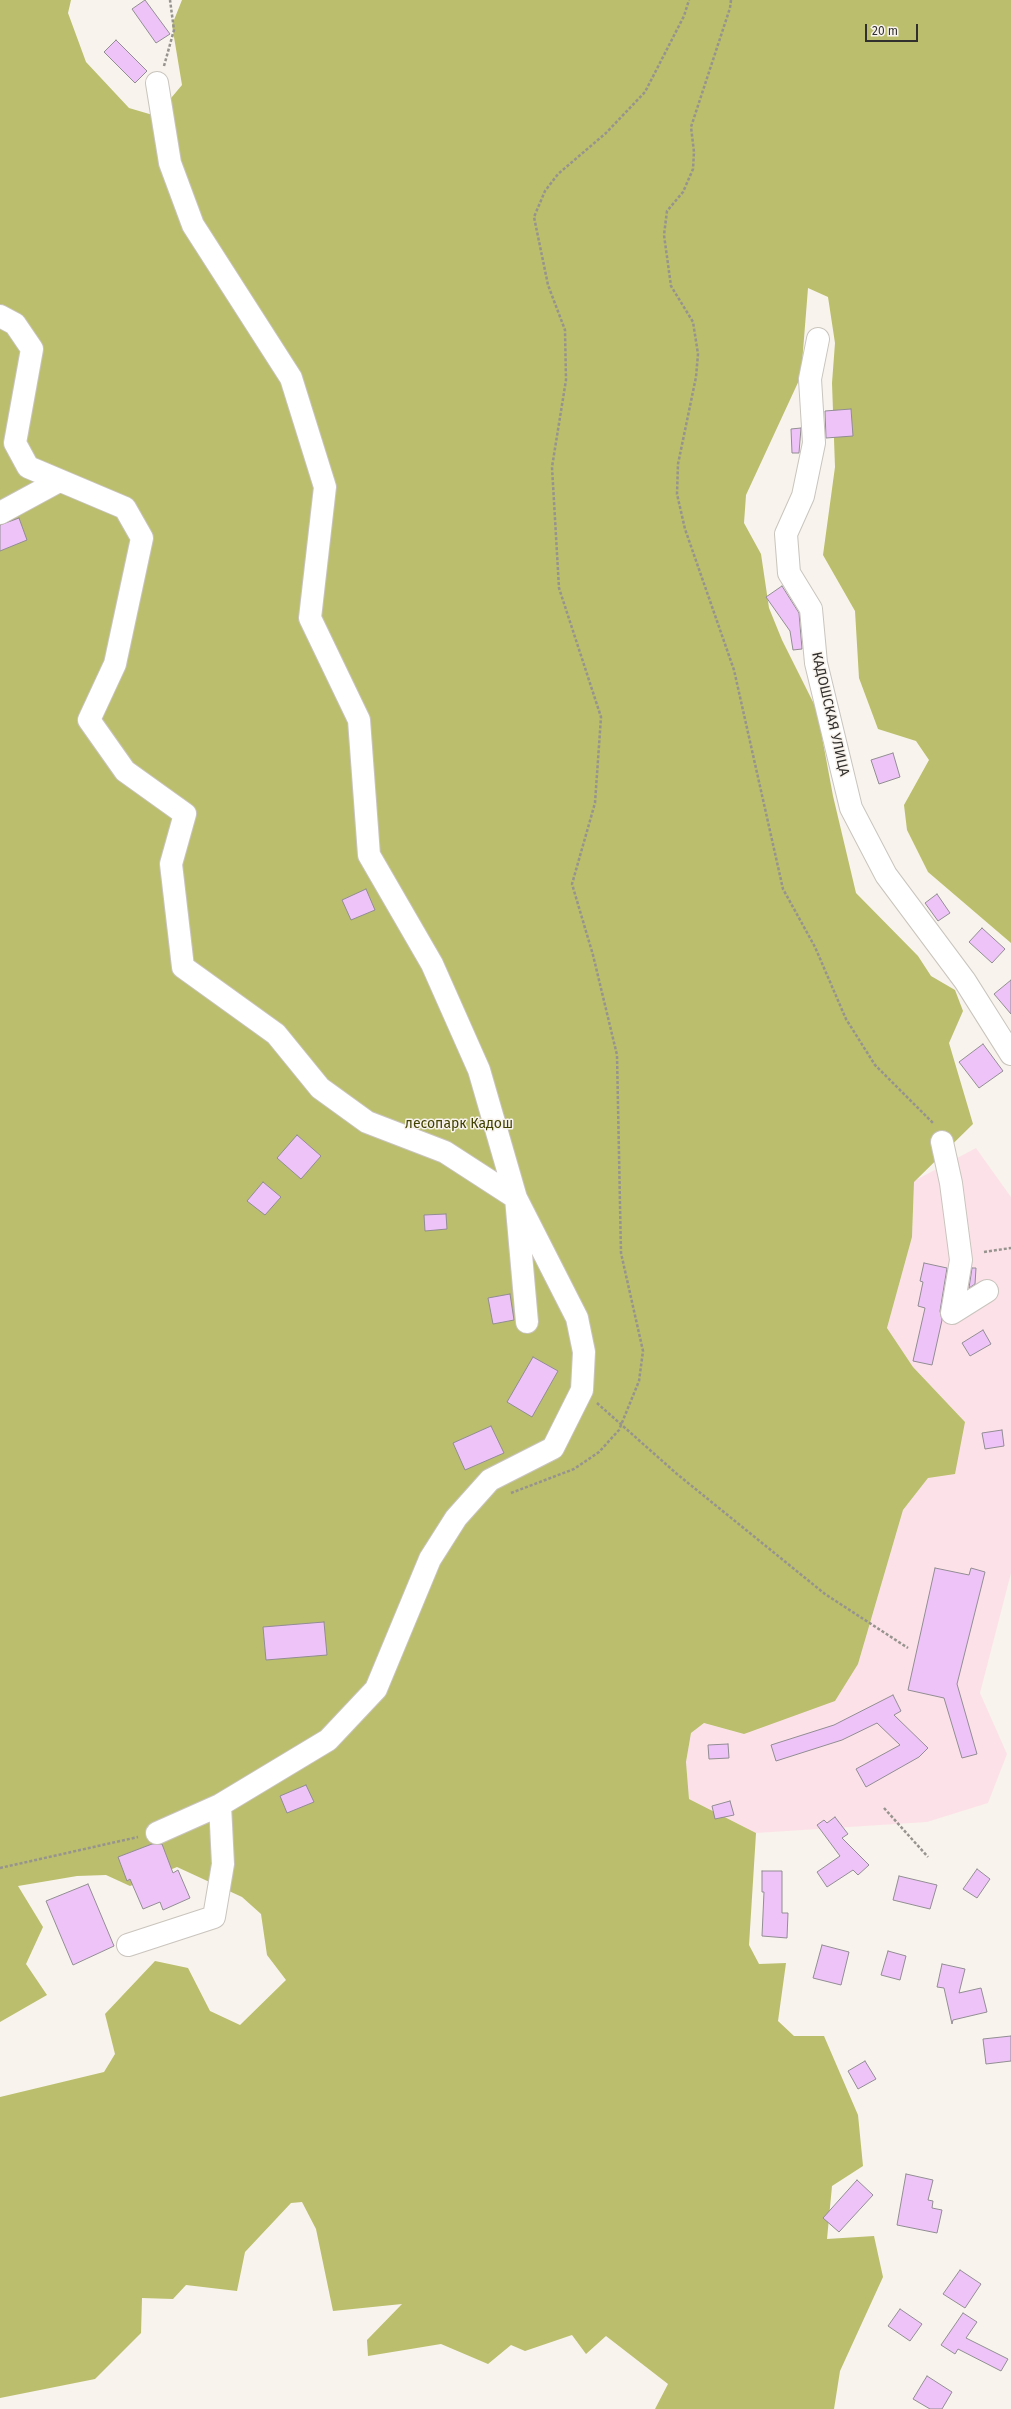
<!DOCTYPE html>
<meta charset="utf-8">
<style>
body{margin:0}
#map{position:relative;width:1011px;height:2409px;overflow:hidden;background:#f8f3ec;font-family:"Fira Sans",sans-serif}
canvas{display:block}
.scale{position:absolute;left:865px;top:24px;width:53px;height:18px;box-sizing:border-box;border:2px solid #32302e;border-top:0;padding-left:5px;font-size:12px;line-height:14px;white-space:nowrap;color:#32302e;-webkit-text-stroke:3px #f8f3ec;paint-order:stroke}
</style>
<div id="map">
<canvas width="1011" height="2409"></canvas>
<div class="scale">20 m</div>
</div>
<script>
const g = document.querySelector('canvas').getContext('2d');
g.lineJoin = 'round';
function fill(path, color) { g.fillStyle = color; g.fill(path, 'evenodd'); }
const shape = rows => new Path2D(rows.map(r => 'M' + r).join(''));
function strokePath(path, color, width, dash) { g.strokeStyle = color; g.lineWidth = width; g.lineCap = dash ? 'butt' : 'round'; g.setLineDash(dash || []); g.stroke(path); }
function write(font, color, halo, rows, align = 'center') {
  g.font = font + ' "Fira Sans",sans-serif'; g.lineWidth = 3; g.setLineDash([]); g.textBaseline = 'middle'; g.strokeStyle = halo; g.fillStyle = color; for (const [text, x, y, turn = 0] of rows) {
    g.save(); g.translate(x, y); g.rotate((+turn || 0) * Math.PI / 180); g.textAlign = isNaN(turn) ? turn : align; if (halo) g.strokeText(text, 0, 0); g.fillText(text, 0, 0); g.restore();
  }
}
fill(shape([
 [976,1148,1011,1197,1011,1573,980,1693,1007,1754,988,1803,927,1822,756,1833,689,1799,686,1762,691,1733,704,1723,744,1734,858,1664,903,1510,928,1478,965,1422,913,1367,887,1328,912,1237,914,1181]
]), '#fce2e8');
fill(shape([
 [0,0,71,0,68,13,86,62,129,108,156,116,182,85,172,25,182,0,1011,0,1011,943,928,872,907,830,904,805,929,760,916,741,878,729,859,678,855,611,823,555,835,467,832,383,835,343,828,297,808,288,801,376,746,495,744,523,761,554,769,608,782,640,817,710,833,796,856,893,918,956,931,976,955,990,963,1011,949,1043,973,1124,914,1182,912,1237,887,1328,913,1367,965,1422,955,1474,928,1478,903,1510,858,1664,835,1701,744,1734,704,1723,691,1733,686,1762,689,1799,756,1833,749,1945,759,1964,786,1963,778,2021,794,2036,824,2036,858,2115,863,2166,832,2186,827,2239,874,2236,883,2277,840,2371,834,2409,655,2409,668,2384,606,2336,586,2354,572,2335,525,2351,511,2345,488,2364,441,2344,368,2356,367,2340,402,2304,333,2311,316,2229,302,2202,291,2203,245,2252,237,2291,186,2285,173,2299,142,2298,141,2333,95,2379,0,2398,0,2097,104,2072,115,2054,105,2014,155,1961,188,1968,210,2011,240,2025,286,1980,267,1955,261,1914,242,1897,177,1867,130,1886,106,1875,77,1876,18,1886,43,1927,26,1964,47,1995,0,2022]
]), '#babe6d');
const building = shape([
 [145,0,170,34,156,43,132,9,145,0],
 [116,40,147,71,135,83,104,52,116,40],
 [851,409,853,436,826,438,825,411,851,409],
 [801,428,799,453,792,453,791,429,801,428],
 [19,518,27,540,0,551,0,525,19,518],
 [782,586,799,613,802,649,793,650,790,631,766,597,782,586],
 [893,753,900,777,879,784,871,760,893,753],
 [366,889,375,910,351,920,342,900,366,889],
 [937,894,950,913,938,921,925,903,937,894],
 [982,928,1005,949,992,963,969,942,982,928],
 [1011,980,1011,1014,994,994,1011,980],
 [983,1044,1003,1071,979,1088,959,1062,983,1044],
 [297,1135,321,1156,301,1179,277,1158,297,1135],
 [263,1182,281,1197,265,1215,247,1201,263,1182],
 [446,1214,447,1229,425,1231,424,1215,446,1214],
 [924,1263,947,1268,940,1311,942,1320,932,1365,913,1361,925,1308,918,1306,923,1282,920,1281,924,1263],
 [972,1268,976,1268,975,1284,969,1288,972,1268],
 [510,1294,514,1320,493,1324,488,1298,510,1294],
 [983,1330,991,1344,970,1356,962,1343,983,1330],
 [533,1357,558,1371,532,1417,507,1402,533,1357],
 [491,1426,504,1453,465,1470,453,1443,491,1426],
 [1002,1430,1004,1446,985,1449,982,1433,1002,1430],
 [935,1568,969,1575,971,1568,985,1572,957,1684,977,1754,962,1758,944,1698,908,1690,935,1568],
 [324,1622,327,1655,266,1660,263,1627,324,1622],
 [893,1695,901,1711,894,1715,928,1748,919,1757,866,1787,856,1769,900,1745,877,1723,842,1740,776,1761,771,1745,834,1725,893,1695],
 [728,1744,729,1758,709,1759,708,1745,728,1744],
 [306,1785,314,1802,287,1813,280,1796,306,1785],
 [730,1801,734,1815,715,1819,712,1806,730,1801],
 [835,1817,848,1834,842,1838,869,1865,858,1875,853,1870,827,1887,817,1872,840,1856,817,1825,824,1820,827,1823,835,1817],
 [152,1844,162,1844,173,1873,178,1870,190,1898,163,1910,160,1902,143,1909,130,1879,127,1881,118,1857,152,1844],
 [977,1869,990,1879,977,1898,963,1889,977,1869],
 [762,1871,782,1871,782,1913,788,1913,787,1938,762,1936,764,1892,762,1892,762,1871],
 [899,1876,937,1885,930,1909,893,1900,899,1876],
 [88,1884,114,1946,73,1965,46,1901,88,1884],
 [822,1945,849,1952,841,1985,813,1978,822,1945],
 [888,1951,906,1956,900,1980,881,1975,888,1951],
 [942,1964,965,1969,959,1993,981,1988,987,2012,953,2020,952,2024,944,1988,937,1987,942,1964],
 [1011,2036,1011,2061,986,2064,983,2039,1011,2036],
 [865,2061,876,2079,858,2089,848,2071,865,2061],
 [906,2174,933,2180,928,2200,933,2201,932,2208,942,2210,937,2233,897,2225,906,2174],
 [857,2180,873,2195,839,2232,823,2218,857,2180],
 [960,2270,981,2284,965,2308,943,2294,960,2270],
 [900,2309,922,2324,910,2341,888,2326,900,2309],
 [963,2313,977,2322,966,2338,1008,2359,1001,2371,958,2349,955,2354,941,2345,963,2313],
 [927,2376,952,2392,942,2409,930,2409,913,2399,927,2376]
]);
fill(building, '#eec4f8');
strokePath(building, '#928d93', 1);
const minor = shape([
 [157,83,170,163,193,225,291,378,325,487,310,618,359,720,369,855,432,964,479,1070,516,1198,527,1322],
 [0,316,15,324,32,349,15,443,28,467,125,508,142,538,115,664,89,720,125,771,185,814,171,864,183,967,276,1034,320,1088,367,1122,445,1152,516,1198,577,1318,584,1352,582,1390,553,1448,490,1480,456,1518,430,1559,376,1689,328,1740,220,1805,157,1833],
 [818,339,810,379,814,443,803,496,786,534,789,573,811,609,816,663,851,808,886,875,965,981,1011,1054],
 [0,513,59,481],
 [942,1142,951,1183,961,1260,952,1313,987,1291],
 [128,1945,214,1917,223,1864,220,1805]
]);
strokePath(minor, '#c9c4bd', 24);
strokePath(shape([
 [731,0,730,8,691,127,694,152,693,169,683,192,667,211,664,235,671,286,693,322,698,354,696,377,678,464,677,494,685,529,734,670,783,889,815,947,846,1019,875,1065,934,1124],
 [164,66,174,30,170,0],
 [984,1252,1011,1248],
 [597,1403,677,1474,825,1594,908,1648],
 [511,1493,574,1469,599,1452,619,1430,639,1381,643,1351,621,1253,617,1055,593,955,572,884,595,803,601,717,559,588,552,467,566,380,565,330,548,285,534,217,545,191,558,174,606,133,645,92,684,16,689,0],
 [884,1808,928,1857],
 [0,1868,138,1837]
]), '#97938e', 2.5, [3, 2]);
strokePath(minor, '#fff', 22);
write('14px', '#32302e', '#f8f3ec', [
 ["КАДОШСКАЯ УЛИЦА",830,714,77]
]);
write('14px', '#414200', '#f8f3ec', [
 ["лесопарк Кадош",459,1124]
]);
</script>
